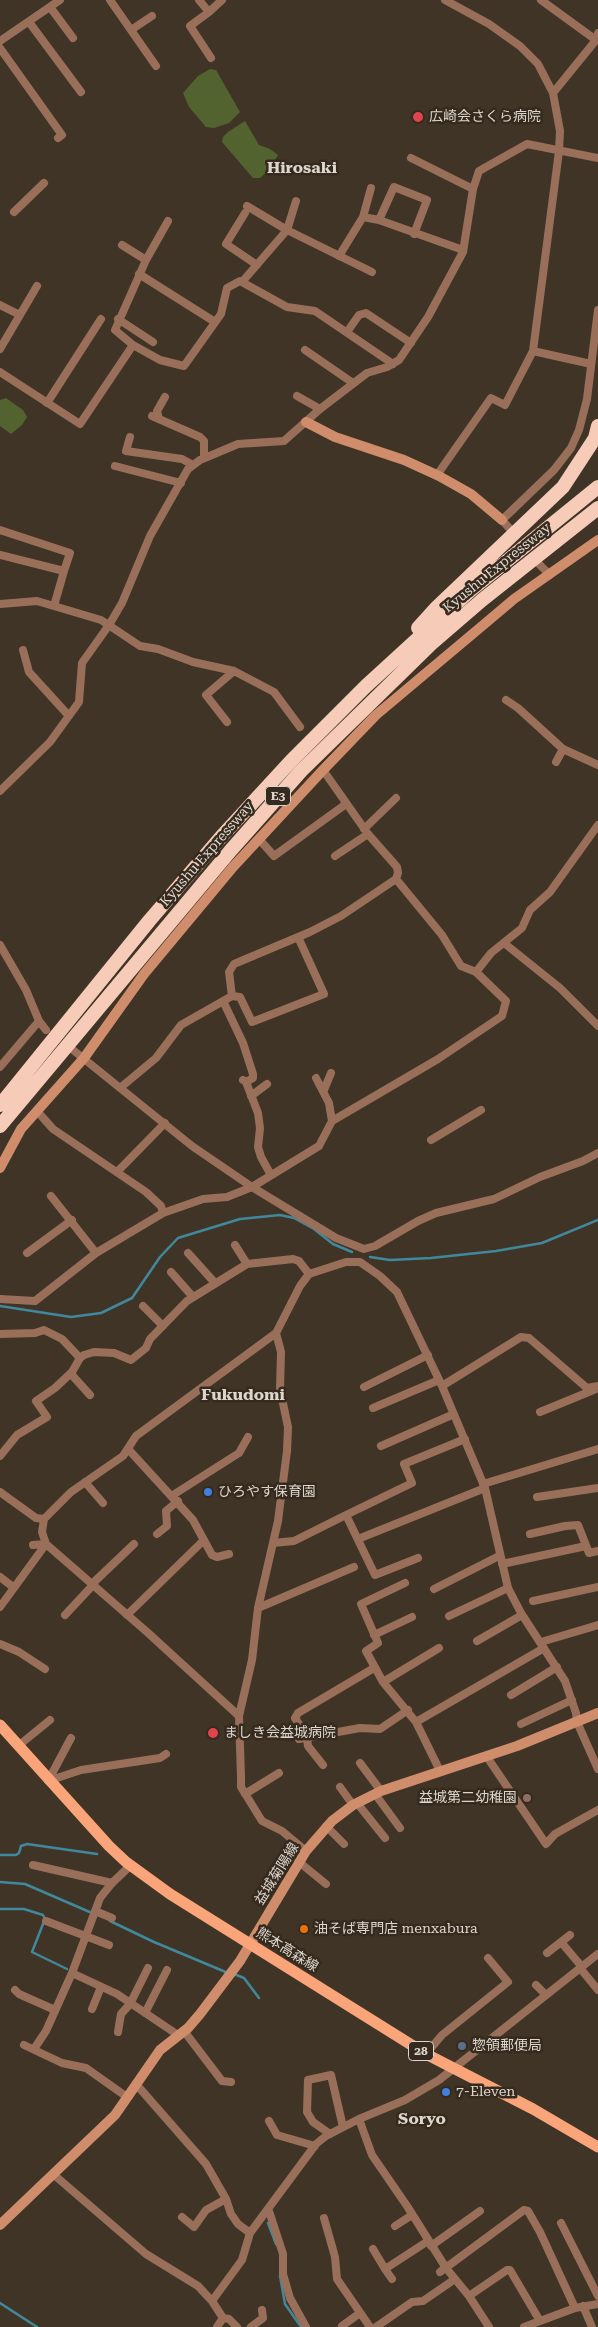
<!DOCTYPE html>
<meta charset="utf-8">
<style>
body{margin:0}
canvas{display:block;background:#403426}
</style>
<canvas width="598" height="2327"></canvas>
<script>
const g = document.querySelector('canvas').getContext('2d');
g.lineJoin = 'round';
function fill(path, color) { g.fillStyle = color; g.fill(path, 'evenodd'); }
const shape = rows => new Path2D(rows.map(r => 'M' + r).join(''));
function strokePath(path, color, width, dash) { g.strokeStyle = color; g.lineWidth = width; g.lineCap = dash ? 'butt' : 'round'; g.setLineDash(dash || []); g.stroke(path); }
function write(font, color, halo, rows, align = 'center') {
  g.font = font + ' "Roboto Serif","Noto Sans JP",serif'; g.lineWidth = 5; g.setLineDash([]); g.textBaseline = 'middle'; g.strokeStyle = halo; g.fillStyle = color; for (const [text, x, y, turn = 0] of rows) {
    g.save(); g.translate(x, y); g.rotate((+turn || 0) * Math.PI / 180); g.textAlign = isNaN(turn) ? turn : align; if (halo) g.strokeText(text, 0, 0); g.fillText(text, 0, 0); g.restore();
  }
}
fill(shape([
 [210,69,216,70,240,112,229,123,214,128,206,127,189,107,183,93,198,76],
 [245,121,259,145,270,149,278,155,269,170,260,178,253,178,222,142,223,137,228,132],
 [6,398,23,410,27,417,22,425,11,434,0,426,0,400]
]), '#53632f');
strokePath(shape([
 [370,1257,390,1260,431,1258,496,1251,542,1243,598,1220],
 [0,1306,71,1317,101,1313,132,1298,160,1257,178,1238,240,1219,280,1215,294,1218,314,1229,333,1244,352,1252],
 [0,1855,16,1855,19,1853,21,1846,27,1844,97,1854],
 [0,1882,25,1884,92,1913],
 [0,1909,24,1909,43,1915,45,1919,32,1952,67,1969],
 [110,1921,154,1942,228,1973],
 [234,1974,244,1978,259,1998],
 [268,2223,276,2244],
 [280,2276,285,2304,301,2327],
 [0,2303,37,2327]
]), '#40889c', 2.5);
strokePath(shape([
 [110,0,156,66],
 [199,0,209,12,222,0],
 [445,0,489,24,520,46,538,64,553,93],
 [541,0,596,40],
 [50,7,73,38],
 [209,12,190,26,211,58],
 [29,22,81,92],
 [131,30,152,16],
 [0,41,60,0],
 [0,48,62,135,58,138],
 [411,158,473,189],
 [247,206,287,230,372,272],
 [14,212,44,183],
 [245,213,226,244,257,265],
 [363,217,379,220,463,250],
 [379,220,394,187,427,200,414,234],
 [168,221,146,260,115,330,133,345,160,360,184,366,221,314,227,288,240,281,287,307,315,311,393,364],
 [122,245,146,260],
 [339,256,363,217,371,188],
 [139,274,215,322],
 [242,282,287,230,296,201],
 [0,305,18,314],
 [118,319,153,342],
 [347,332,359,315,366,313,411,343],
 [0,349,37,286],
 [305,350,353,383],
 [533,351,591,364],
 [0,372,80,424,133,345],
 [297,396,320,409],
 [47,403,101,319],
 [152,416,200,437,204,441,204,458],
 [159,419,157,411,165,397],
 [130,437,126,451,182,459,193,465],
 [115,466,181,483],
 [437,475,491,398,505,405,533,351,559,151,560,131,553,93,596,40,598,33],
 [510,529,502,520,554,470,571,448,579,430,587,399,598,310],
 [0,530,70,553,64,571],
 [0,555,64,571,54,606],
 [539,564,550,575],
 [0,604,37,601,101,620,140,646,158,649,193,662,234,671,274,692,300,727],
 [23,650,29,672,69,716],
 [506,700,518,708,563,749,598,765],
 [227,722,206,695,234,671],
 [556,762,563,749],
 [323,770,368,834,397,867,398,873,396,879],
 [0,791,50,742,79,702,82,663,109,625,122,603,150,536,188,469,200,460,238,444,284,441,320,409,367,373,387,367,399,360,428,317,463,252,473,189,479,171,527,144,598,158],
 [364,829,396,798],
 [259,839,274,856,346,804],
 [335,856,368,834],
 [504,943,560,988,598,1026],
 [0,945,26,990,39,1021,46,1030],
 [476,972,491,953,522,928,530,910,550,892,598,825],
 [232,996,240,997,252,1022,324,994,298,937],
 [223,1001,243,1043,253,1074,253,1078,246,1082,243,1080],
 [73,1050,192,1146,252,1187,336,1238,364,1249,375,1246,418,1221,436,1213,494,1199,540,1177,583,1161,598,1153],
 [0,1067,39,1021],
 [316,1078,329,1103,332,1121],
 [246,1082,258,1113,260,1128,258,1147,261,1157,271,1175],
 [324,1090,331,1073],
 [251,1096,267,1084],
 [37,1111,53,1129,146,1192,161,1206,163,1213],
 [431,1140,481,1110],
 [117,1172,165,1123],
 [51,1196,96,1253],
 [235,1245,247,1264],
 [27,1253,72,1220],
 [188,1253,215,1283],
 [171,1272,193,1297],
 [0,1299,35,1301,96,1253,163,1213,203,1199,227,1197,252,1187,319,1146,332,1121,438,1059,502,1016,506,1001,476,972,461,966,442,935,396,879,341,916,310,932,234,964,229,972,232,996,181,1025,156,1058,120,1088],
 [143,1306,163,1326],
 [276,1333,281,1352,280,1389,288,1427,287,1451,278,1521,258,1608,252,1660,239,1716,241,1776,241,1787,262,1821,282,1831,306,1851],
 [0,1334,35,1333,44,1330,62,1339,80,1358],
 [71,1374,90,1395],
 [442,1386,521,1337,529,1338,587,1388,598,1386],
 [364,1387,428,1355],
 [373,1408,439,1380],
 [540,1412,596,1389],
 [381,1446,454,1414],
 [129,1450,193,1520,212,1555,217,1557,229,1554],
 [0,1456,17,1435,47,1417,36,1401,55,1388,72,1372,80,1358,84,1355,94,1352,114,1353,131,1360,146,1348,150,1339,187,1301,247,1264,293,1259,299,1261,309,1274],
 [85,1482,103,1503],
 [483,1484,598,1449],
 [0,1492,36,1518,44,1519],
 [173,1495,239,1453,248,1437],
 [537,1497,598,1488],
 [346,1515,412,1483,404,1464,465,1439],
 [157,1534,167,1526,166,1511,178,1501],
 [530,1534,565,1526,578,1525,589,1553,598,1551],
 [358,1539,485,1488],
 [273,1543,294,1541,346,1515,375,1575,418,1558],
 [33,1545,46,1544],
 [502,1564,586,1546],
 [0,1577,13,1587],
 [405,1583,361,1604,378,1643,366,1651,383,1682,416,1722,440,1771],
 [92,1584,134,1544],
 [434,1589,499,1556],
 [533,1601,598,1587],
 [0,1607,46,1544],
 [258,1608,354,1567],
 [65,1615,93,1585],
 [127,1615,204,1540],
 [449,1616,508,1588],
 [374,1635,412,1617],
 [477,1641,522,1615],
 [541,1642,598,1625],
 [0,1644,19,1652,45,1669],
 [383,1682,439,1648],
 [511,1695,557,1667],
 [239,1716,147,1632,46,1544,42,1532,44,1519,71,1492,123,1456,136,1436,276,1333,300,1286,309,1274,346,1262,360,1262,380,1276,397,1292,442,1386,485,1488,508,1588,521,1613,565,1681,576,1713,577,1722,598,1769],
 [416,1722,544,1648],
 [521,1724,572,1700],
 [307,1738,308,1746,323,1765],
 [308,1738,295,1718,298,1713,374,1668],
 [299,1739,360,1728,380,1729,408,1710],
 [18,1746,50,1720],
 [487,1757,546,1844,555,1834,598,1810],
 [360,1763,381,1791],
 [48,1781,81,1770,160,1758,166,1754],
 [48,1781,71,1738],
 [340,1787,353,1805],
 [245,1794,279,1773],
 [375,1794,400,1828],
 [357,1803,385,1838],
 [326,1826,344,1844],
 [299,1862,326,1884],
 [33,1865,112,1883],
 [95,1911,112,1918],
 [46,1921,109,1945],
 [561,1942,582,1967],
 [547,1953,570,1935],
 [580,1968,598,1990],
 [72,1973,117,1994,178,2035],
 [536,1985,546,1995],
 [15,1990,19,1994,55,2010],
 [92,2009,101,1987],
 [145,2013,167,1970],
 [184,2031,222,2081,231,2082],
 [118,2032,121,2014,130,2004,148,1968],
 [24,2045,62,2063,86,2068,127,2097],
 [34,2049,46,2031,72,1973,100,1898,112,1883,131,1865],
 [426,2054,442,2035,508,1982,488,1958],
 [136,2084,206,2164,226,2199,231,2214,238,2224,250,2233],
 [359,2119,372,2155,407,2206,446,2268,469,2296,489,2327],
 [269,2121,277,2135,315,2146],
 [330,2134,313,2122,307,2112,308,2080,331,2075,343,2127],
 [53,2174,146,2254,198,2286,212,2301,223,2318,217,2327],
 [269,2211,283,2254,283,2274,290,2298,306,2327],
 [182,2217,194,2227,206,2210,226,2199],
 [324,2218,335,2257,337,2279,370,2327],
 [561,2223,598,2296],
 [395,2226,412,2215],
 [431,2246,480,2211],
 [373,2249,385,2269],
 [440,2272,524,2210,528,2211,540,2232,575,2308],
 [392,2279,385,2269,428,2241],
 [469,2296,507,2270,510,2270,540,2321],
 [212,2301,242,2260,250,2233,316,2144,326,2136,359,2119,405,2100,439,2080,598,1954],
 [583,2306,592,2327],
 [223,2318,229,2319,237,2327],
 [342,2326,360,2313],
 [251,2327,263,2318,262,2310],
 [376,2327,412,2302,423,2301,455,2279],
 [524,2327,575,2308,598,2304]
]), '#996f5a', 8);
strokePath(shape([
 [306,422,335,437,404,460,439,476,471,494,502,520],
 [0,1168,21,1129,84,1058,144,974,233,867,323,770,376,715,488,621,514,599,598,540],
 [0,2225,115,2115,160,2050,188,2028,200,2014,240,1961,306,1851,332,1821,353,1805,381,1791,517,1746,598,1713]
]), '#d08d6c', 10);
strokePath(shape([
 [0,1725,109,1846,126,1862,170,1894,426,2054,533,2109,598,2147]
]), '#faa47a', 11);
strokePath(shape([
 [418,628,437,607,563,487,595,438,598,426],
 [0,1105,149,921,221,837,291,761,366,686,471,590,598,487],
 [0,1126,231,850,301,771,431,644,482,600,598,508]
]), '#f6ccb8', 14);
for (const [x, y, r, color] of [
 [418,117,6,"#e0444e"],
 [208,1492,5,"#3f7fe0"],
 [213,1733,6,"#e0444e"],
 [527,1798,5,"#8d6e63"],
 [304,1929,5,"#e8710a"],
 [462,2046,5,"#5c6f8a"],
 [446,2092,5,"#3f7fe0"]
]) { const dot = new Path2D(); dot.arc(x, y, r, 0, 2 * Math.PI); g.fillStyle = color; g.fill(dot); strokePath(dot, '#352a1d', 2); }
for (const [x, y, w] of [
 [278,796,25],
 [421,2051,25]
]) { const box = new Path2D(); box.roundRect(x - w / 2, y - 9.5, w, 19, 4); g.fillStyle = '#352a1d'; g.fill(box); strokePath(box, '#ddd6cd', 1); }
write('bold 12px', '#ddd6cd', null, [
 ["E3",278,796],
 ["28",421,2051]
]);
write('14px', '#ddd6cd', '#352a1d', [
 ["広崎会さくら病院",429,117],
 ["ひろやす保育園",218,1492],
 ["ましき会益城病院",224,1733],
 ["益城第二幼稚園",517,1798,"right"],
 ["油そば専門店 menxabura",314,1929],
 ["惣領郵便局",472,2046],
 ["7-Eleven",456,2092]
], 'left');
write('14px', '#ddd6cd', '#352a1d', [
 ["Kyushu Expressway",497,568,-39],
 ["Kyushu Expressway",207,854,-49],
 ["益城菊陽線",277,1874,-58],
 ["熊本高森線",287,1950,32]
]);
write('bold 16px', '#ddd6cd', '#352a1d', [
 ["Hirosaki",302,168],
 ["Fukudomi",243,1395],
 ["Soryo",422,2119]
]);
</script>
